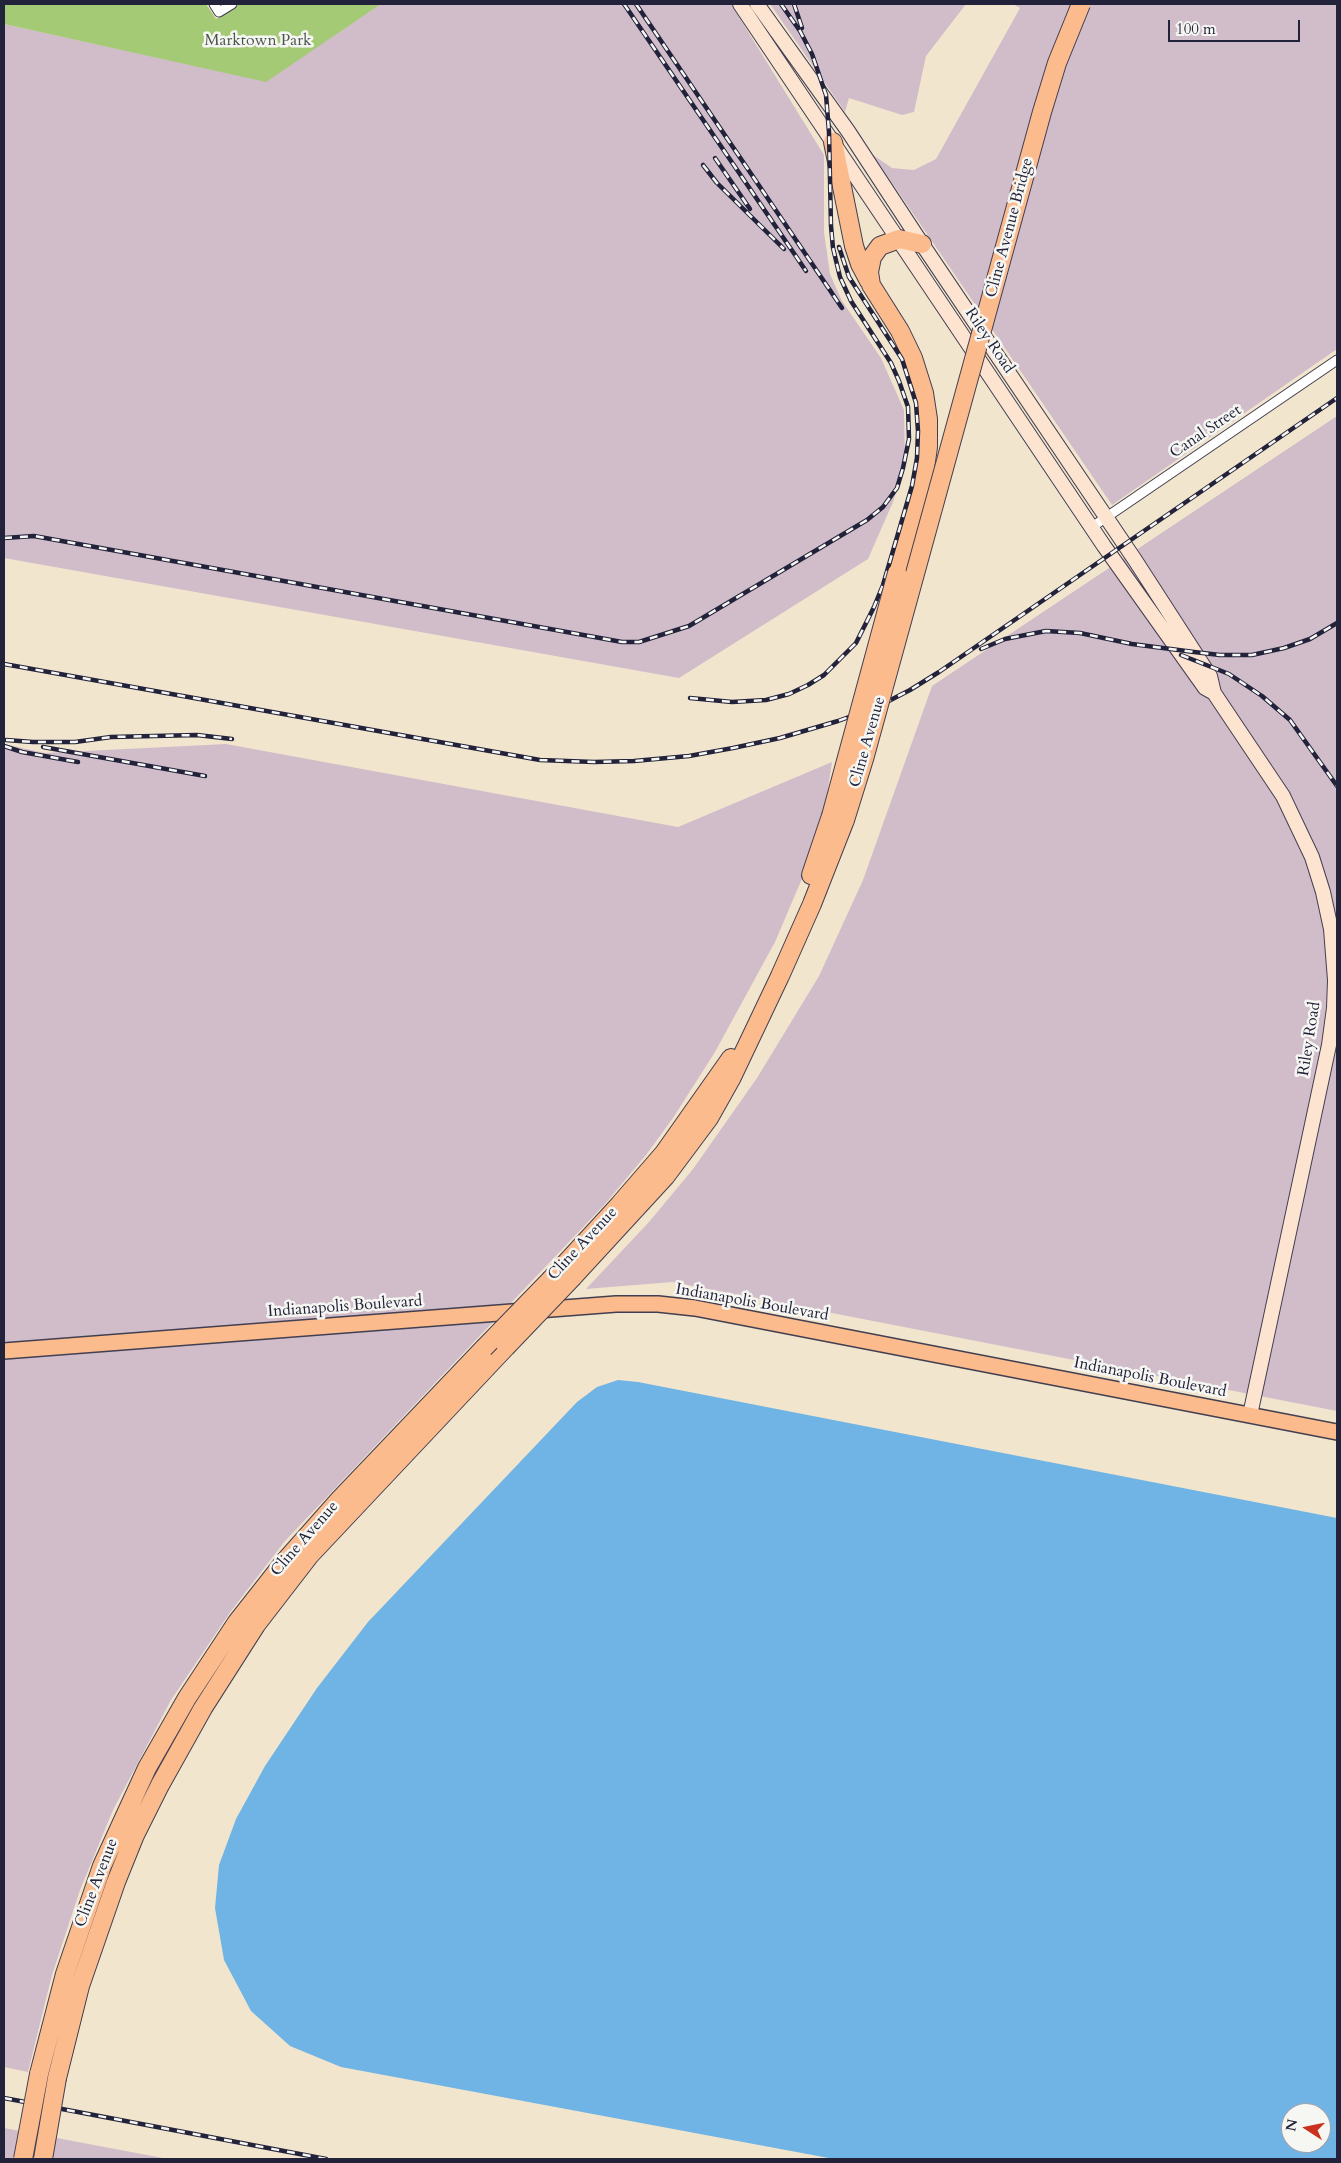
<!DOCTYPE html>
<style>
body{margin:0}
#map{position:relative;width:1341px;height:2163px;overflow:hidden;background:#f2e5cd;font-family:Cardo,serif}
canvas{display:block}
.frame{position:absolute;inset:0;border:5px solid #22223b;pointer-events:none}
.north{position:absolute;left:1281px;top:2103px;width:50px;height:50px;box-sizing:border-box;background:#f6f6f2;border:1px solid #a1a1a9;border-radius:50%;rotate:281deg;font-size:14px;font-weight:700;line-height:20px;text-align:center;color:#22223b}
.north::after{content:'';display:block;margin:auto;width:18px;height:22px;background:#c8321e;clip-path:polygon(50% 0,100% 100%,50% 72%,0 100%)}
.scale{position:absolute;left:1168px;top:20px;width:132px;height:22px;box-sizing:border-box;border:2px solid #22223b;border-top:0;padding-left:6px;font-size:15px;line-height:18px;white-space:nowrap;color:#22223b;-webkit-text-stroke:4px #f6f6f2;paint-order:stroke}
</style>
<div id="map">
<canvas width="1341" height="2163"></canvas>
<div class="frame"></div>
<div class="north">N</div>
<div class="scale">100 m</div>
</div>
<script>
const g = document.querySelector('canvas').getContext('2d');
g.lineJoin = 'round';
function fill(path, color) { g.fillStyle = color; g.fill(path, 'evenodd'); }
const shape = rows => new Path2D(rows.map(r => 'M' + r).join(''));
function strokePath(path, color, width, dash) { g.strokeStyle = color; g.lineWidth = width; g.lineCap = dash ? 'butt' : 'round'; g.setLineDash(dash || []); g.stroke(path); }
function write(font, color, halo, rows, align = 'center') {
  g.font = font + ' Cardo,serif'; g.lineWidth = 5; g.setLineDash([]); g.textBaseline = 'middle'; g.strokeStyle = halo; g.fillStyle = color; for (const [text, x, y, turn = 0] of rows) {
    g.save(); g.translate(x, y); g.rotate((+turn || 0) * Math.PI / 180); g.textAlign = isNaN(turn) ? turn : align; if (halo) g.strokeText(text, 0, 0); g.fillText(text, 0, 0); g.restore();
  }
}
fill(shape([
 [381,4,731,4,824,155,824,232,830,274,842,301,881,358,904,410,905,462,893,502,868,559,679,678,4,558,4,24,265,81],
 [770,4,966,4,926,56,914,112,902,115,849,98,845,112],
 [1013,4,1337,4,1337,349,1112,505,873,155,892,168,914,170,936,159,1020,8],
 [1337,416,1337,1411,672,1282,586,1289,649,1222,693,1169,757,1078,819,976,863,880,932,686],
 [4,744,45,753,226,744,678,827,832,762,824,815,804,874,775,942,715,1052,673,1118,646,1155,605,1204,285,1541,231,1611,171,1700,113,1810,80,1890,52,1975,28,2072,4,2067],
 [4,2128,168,2159,4,2159]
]), '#d1bdca');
fill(shape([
 [4,4,206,4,216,19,239,4,381,4,266,82,4,24]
]), '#a4ca75');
fill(shape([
 [618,1380,638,1382,1337,1518,1337,2159,834,2159,341,2067,290,2046,251,2011,224,1960,215,1908,219,1865,236,1819,265,1766,317,1688,368,1622,577,1402,597,1387],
 [1291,2113,1321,2113,1321,2143,1291,2143]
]), '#6fb4e5');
const minor = shape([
 [214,4,219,12,232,4],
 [1092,527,1337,360]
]);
const secondary = shape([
 [740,4,1104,546,1205,688,1214,693],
 [757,4,848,131,922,244,1135,560,1210,676,1214,693,1283,796,1312,857,1323,892,1331,929,1335,980,1334,1008,1329,1045,1250,1415]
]);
const primary = shape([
 [4,1351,616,1304,658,1304,695,1308,1337,1432]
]);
const motorway = shape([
 [833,142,854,246,860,264,869,281],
 [897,573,923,483,928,447,928,419,924,393,913,358,900,331,871,285,869,272,872,257,880,246,899,239,922,244],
 [811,875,831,816],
 [573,1277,665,1177,709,1118,732,1077,780,976,812,904,845,820],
 [551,1279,619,1205,664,1153,731,1058],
 [39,2074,65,1974,102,1866,147,1768,187,1698,237,1622,285,1561,339,1500,484,1348],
 [57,2078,80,1986,116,1882,135,1835,160,1785,203,1708,256,1625,310,1555,506,1347]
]);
strokePath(minor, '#413f51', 11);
strokePath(secondary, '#413f51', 16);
strokePath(primary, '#413f51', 18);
strokePath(motorway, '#413f51', 20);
strokePath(minor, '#fff', 9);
strokePath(secondary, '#fde4d1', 14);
strokePath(primary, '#fbbb8d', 15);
strokePath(motorway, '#fbbb8d', 18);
const rail = shape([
 [624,4,806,271],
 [636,4,842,308],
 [794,4,802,28],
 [715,158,750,209],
 [703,165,717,183,784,249],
 [4,538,34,536,600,638,622,642,639,642,689,626,867,520,883,507,897,488,903,468,909,439,908,407,899,381,891,363,851,301,840,277,833,248,831,226,829,132,826,95,812,54,800,31,781,4],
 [981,649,1005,639,1046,631,1080,633,1132,644,1194,652,1220,655,1252,655,1284,648,1310,639,1337,623],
 [1181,655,1229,674,1262,696,1290,720,1337,786],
 [4,664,540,760,594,762,634,761,689,756,733,748,780,738,838,721,879,706,910,690,939,672,1337,398],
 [690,698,732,702,766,700,789,694,808,685,824,675,856,643,874,607,883,585,912,486,917,458,918,431,916,403,902,359,849,277,839,247],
 [6,740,33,742,75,742,111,737,197,735,232,739],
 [4,746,22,752,78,762],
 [43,747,205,776],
 [4,2098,326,2159]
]);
strokePath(rail, '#22223b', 4.5);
strokePath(rail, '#f6f6f2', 2.5, [8]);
const motorwayBridge = shape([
 [831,816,897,573],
 [845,820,864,759,1042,112,1057,63,1081,4],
 [506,1347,573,1277],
 [484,1348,551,1279],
 [23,2159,39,2074],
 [43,2159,57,2078]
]);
strokePath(motorwayBridge, '#413f51', 20, []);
strokePath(motorwayBridge, '#fbbb8d', 18);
write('16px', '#49544c', '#f6f6f2', [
 ["Marktown Park",258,41]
]);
write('16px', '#22223b', '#f6f6f2', [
 ["Cline Avenue Bridge",1010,228,-75],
 ["Riley Road",989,341,56],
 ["Canal Street",1206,432,-34],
 ["Cline Avenue",868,742,-74],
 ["Riley Road",1310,1039,-81],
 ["Cline Avenue",583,1244,-47],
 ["Indianapolis Boulevard",752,1303,10],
 ["Indianapolis Boulevard",345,1307,-4],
 ["Indianapolis Boulevard",1150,1378,11],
 ["Cline Avenue",305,1539,-49],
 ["Cline Avenue",97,1883,-69]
]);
</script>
